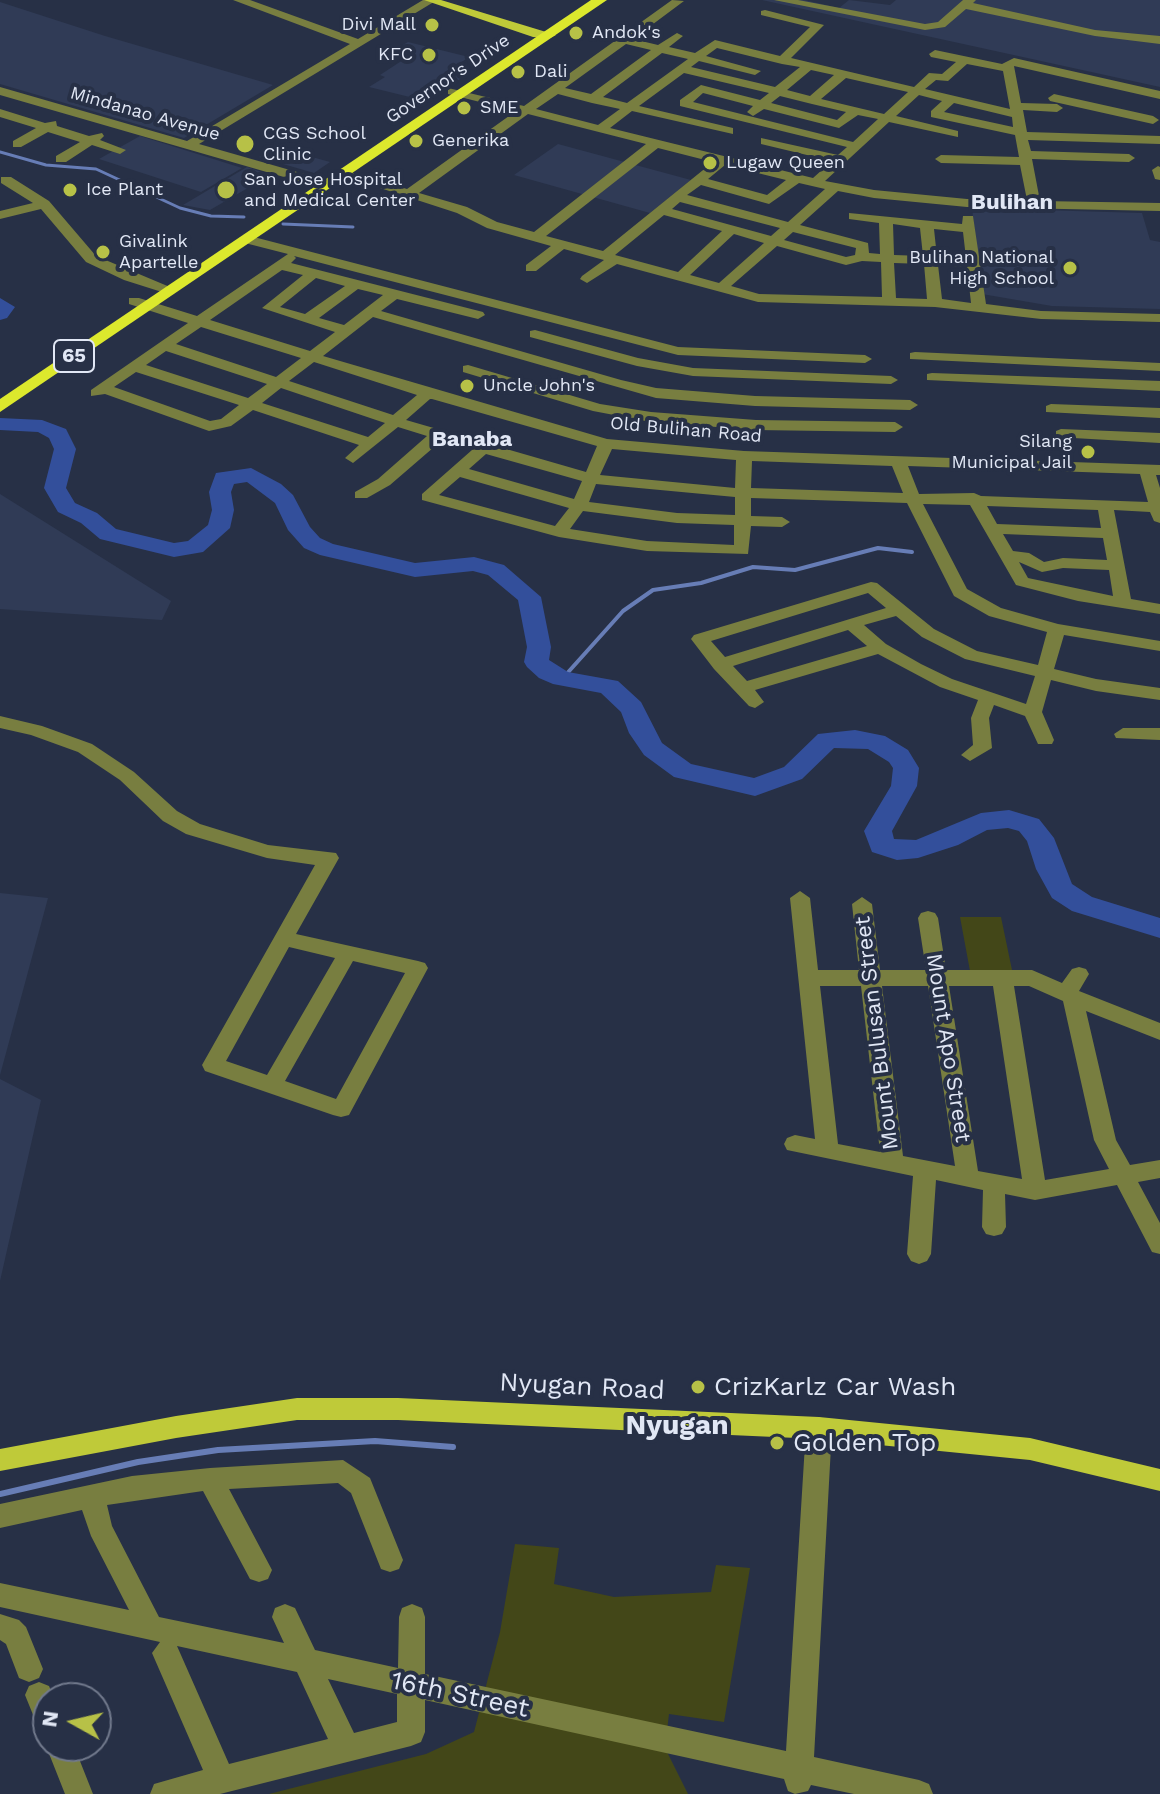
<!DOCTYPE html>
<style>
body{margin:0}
#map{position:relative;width:1160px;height:1794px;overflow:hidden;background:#273046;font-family:"Work Sans",sans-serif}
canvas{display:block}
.north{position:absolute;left:32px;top:1682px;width:80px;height:80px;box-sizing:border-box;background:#273046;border:2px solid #71798c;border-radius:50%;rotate:278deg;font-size:22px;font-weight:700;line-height:32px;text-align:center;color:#e1e7f5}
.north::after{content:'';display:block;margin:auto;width:28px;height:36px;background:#b7c147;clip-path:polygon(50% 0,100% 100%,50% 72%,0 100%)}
</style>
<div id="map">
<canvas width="1160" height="1794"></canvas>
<div class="north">N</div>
</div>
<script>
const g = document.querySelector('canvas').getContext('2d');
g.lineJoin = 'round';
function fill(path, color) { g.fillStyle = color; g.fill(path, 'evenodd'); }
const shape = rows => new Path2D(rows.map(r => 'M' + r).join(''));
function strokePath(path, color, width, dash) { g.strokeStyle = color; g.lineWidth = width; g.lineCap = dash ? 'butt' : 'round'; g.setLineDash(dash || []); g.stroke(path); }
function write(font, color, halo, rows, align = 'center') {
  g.font = font + ' "Work Sans",sans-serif'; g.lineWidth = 8; g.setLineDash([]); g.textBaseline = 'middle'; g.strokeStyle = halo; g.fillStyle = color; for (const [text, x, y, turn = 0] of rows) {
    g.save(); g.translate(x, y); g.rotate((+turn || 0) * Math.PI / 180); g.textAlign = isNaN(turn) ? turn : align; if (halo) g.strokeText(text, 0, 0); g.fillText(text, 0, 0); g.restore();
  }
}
fill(shape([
 [762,0,804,0,839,8,849,0,890,5,896,0,1160,0,1160,87],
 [0,2,105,36,273,85,184,138,0,84],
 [408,42,469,57,451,69,468,74,426,101,369,87,385,77,380,75,406,58,389,53],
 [140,136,242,168,201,192,99,159],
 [558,144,691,180,650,213,514,175],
 [276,147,330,162,314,173,259,157],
 [247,167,270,175,210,210,183,205],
 [972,208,1142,213,1150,240,1160,242,1160,309,1052,306,982,294],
 [0,494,171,601,162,620,0,609],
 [0,893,48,898,0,1075],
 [0,1079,41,1100,0,1281]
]), '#303b56');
fill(shape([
 [960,917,1001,917,1012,970,970,971],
 [515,1544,559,1548,554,1584,614,1597,711,1592,716,1565,750,1568,724,1722,669,1714,665,1748,688,1794,269,1794,426,1754,474,1732,500,1632]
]), '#434718');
strokePath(shape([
 [0,152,46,165,96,169,180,208,211,216,244,217],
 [283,224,353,227]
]), '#677db6', 3);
strokePath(shape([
 [562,679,623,611,653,590,701,583,753,567,795,570,878,548,912,552]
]), '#677db6', 4);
strokePath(shape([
 [0,1494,138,1462,218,1450,375,1441,453,1447]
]), '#677db6', 6);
fill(shape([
 [0,298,15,307,7,318,0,320,0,298],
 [0,418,42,420,66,429,76,449,66,488,75,503,97,513,116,529,174,543,188,541,208,525,212,510,209,492,216,473,251,468,281,484,293,495,310,527,320,538,333,544,415,563,474,557,504,565,541,597,551,647,549,660,568,672,618,681,641,702,662,743,691,764,754,778,784,767,818,734,855,730,885,736,908,750,919,768,917,786,892,831,894,839,916,840,981,813,1009,810,1039,819,1054,838,1072,884,1092,897,1160,918,1160,938,1072,911,1052,898,1036,869,1027,841,1019,831,1008,828,987,830,958,845,918,858,897,860,872,852,864,831,891,786,893,768,889,762,868,749,834,748,802,779,755,796,674,777,644,755,629,733,621,712,601,693,553,684,539,678,527,667,524,662,527,647,518,600,488,575,473,571,415,577,320,555,304,548,288,530,275,503,247,482,234,484,231,492,234,510,230,528,203,552,174,557,100,539,81,523,58,512,44,488,54,449,49,438,38,432,0,430,0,418]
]), '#334f9b');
fill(shape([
 [233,0,250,0,358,39,423,0,437,0,199,144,332,182,332,188,322,188,0,95,0,87,187,141,350,44,233,0],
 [672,0,684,1,633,39,658,45,677,33,683,36,669,47,695,53,715,40,780,56,810,27,761,15,761,11,765,10,824,25,791,58,914,87,929,73,942,74,956,62,931,57,929,54,935,50,1002,64,1014,58,1160,91,1160,99,1014,66,1021,103,1057,104,1063,108,1057,112,1023,110,1027,132,1160,136,1160,144,1028,140,1031,151,1129,154,1135,158,1129,162,1032,159,1040,201,1160,203,1160,211,967,207,874,198,838,191,800,225,868,243,869,253,880,254,879,223,849,219,849,213,962,224,963,216,973,216,986,304,1041,311,1160,314,1160,322,1041,319,935,307,758,302,617,264,587,283,580,279,582,276,604,260,564,249,536,271,526,271,526,265,551,246,487,228,457,213,337,174,343,170,407,189,516,111,448,94,448,88,524,106,672,0],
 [626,44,651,50,591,94,565,88,626,44],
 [717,48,782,64,800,67,775,87,691,67,699,61,755,75,761,71,706,56,717,48],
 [662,53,688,59,627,103,603,97,662,53],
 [967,64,1003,71,1010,109,925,89,936,80,948,81,967,64],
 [811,70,834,75,810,96,787,90,811,70],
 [684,73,769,93,760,100,701,85,680,100,680,106,847,147,838,155,761,138,761,144,832,161,813,178,610,128,632,111,733,134,733,128,639,106,684,73],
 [846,78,908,92,884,114,821,99,846,78],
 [703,93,753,106,747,112,753,116,764,109,839,128,858,115,878,119,853,142,693,102,703,93],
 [558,94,592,103,620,109,598,125,536,109,558,94],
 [919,95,942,101,931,111,931,117,1015,135,1019,157,941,155,935,159,941,163,1020,165,1027,200,967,199,874,190,825,181,889,122,958,137,958,131,896,116,919,95],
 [780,96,812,104,846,112,837,120,771,103,780,96],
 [954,103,1012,117,1013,127,944,112,954,103],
 [528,114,646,144,534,232,497,222,467,207,419,193,528,114],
 [658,148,713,162,603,251,546,236,658,148],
 [725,165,786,180,767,195,708,179,725,165],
 [799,183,825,189,788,222,687,195,701,185,769,204,799,183],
 [680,202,780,228,771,236,672,209,680,202],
 [664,215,722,231,678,272,615,255,664,215],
 [893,224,920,228,923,256,894,255,893,224],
 [934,229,963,232,966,258,937,257,934,229],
 [793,232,856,248,855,255,846,257,784,240,793,232],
 [734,234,764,243,719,283,690,275,734,234],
 [777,246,846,265,862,261,881,262,882,297,759,294,731,286,777,246],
 [894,263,924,264,927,299,896,298,894,263],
 [938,265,967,267,971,303,942,299,938,265],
 [774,0,798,0,925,24,938,22,963,0,976,0,973,3,1095,30,1160,36,1160,44,1095,36,966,9,945,27,925,30,774,0],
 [1054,94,1153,116,1159,120,1153,124,1050,101,1048,98,1054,94],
 [0,109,45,123,56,121,57,126,89,136,102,133,104,136,100,140,126,150,120,154,92,145,66,162,56,162,56,156,80,142,48,132,21,147,13,147,13,141,36,128,0,117,0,109],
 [1158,166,1160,167,1160,180,1155,179,1152,170,1158,166],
 [1,177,11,177,49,201,96,256,177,290,170,294,165,293,124,280,86,262,41,209,0,219,0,211,33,203,1,183,1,177],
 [246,235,678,347,865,355,872,359,865,363,678,355,294,256,296,258,291,263,483,312,485,315,478,319,397,299,381,311,621,380,656,388,755,396,910,400,918,405,910,410,755,406,656,398,373,317,323,356,607,439,744,451,1160,465,1160,475,1156,475,1160,488,1160,523,1154,521,1150,512,1114,510,1131,599,1160,604,1160,614,1078,601,1016,585,970,505,923,504,967,589,1001,608,1058,624,1160,641,1160,651,1064,635,1054,669,1096,679,1160,688,1160,700,1096,691,1051,680,1042,712,1054,740,1052,744,1038,744,1025,716,994,705,989,718,992,748,970,761,961,755,973,745,971,718,978,700,940,687,878,654,755,690,764,702,755,708,749,706,714,669,691,639,694,635,871,582,877,583,934,629,977,651,1038,665,1047,632,989,616,954,596,907,503,751,498,751,516,782,517,790,522,782,527,751,526,748,554,647,551,559,537,422,500,422,494,472,450,441,441,390,485,367,498,355,498,355,492,378,479,427,436,398,427,353,463,345,458,359,445,253,410,231,426,209,431,105,394,91,396,91,390,188,323,129,304,129,298,139,298,197,316,288,254,241,242,239,239,246,235],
 [282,270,303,275,262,308,335,332,310,351,210,320,282,270],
 [316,278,345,286,305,314,280,307,316,278],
 [358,289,383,295,344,325,319,318,358,289],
 [201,327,301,358,276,377,176,344,201,327],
 [166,351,267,384,248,398,146,365,166,351],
 [314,362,417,395,393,415,289,381,314,362],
 [136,372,239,405,221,419,210,421,114,387,136,372],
 [281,388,385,423,368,437,262,403,281,388],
 [430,399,432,399,597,446,586,472,406,420,430,399],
 [612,449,736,460,735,488,600,475,612,449],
 [486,454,582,481,574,499,469,469,486,454],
 [752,461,892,466,903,493,751,488,752,461],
 [908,466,1140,474,1148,502,981,496,974,493,919,494,908,466],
 [460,477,569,508,555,526,439,495,460,477],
 [596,484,735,497,735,515,677,513,589,502,596,484],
 [987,506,1098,510,1101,528,997,524,987,506],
 [583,511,677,523,734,525,734,545,647,541,570,529,583,511],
 [1003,534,1103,538,1107,560,1063,558,1044,562,1029,553,1013,551,1003,534],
 [1019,562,1042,572,1063,568,1109,570,1113,596,1028,578,1019,562],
 [868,593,886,608,725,657,711,641,868,593],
 [896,616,922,637,965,659,1035,676,1026,704,952,679,921,664,886,644,864,625,896,616],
 [848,630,867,646,747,681,733,666,848,630],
 [535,330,638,358,693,368,891,376,898,380,891,384,693,376,637,366,530,337,530,331,535,330],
 [915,352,1160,363,1160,371,910,359,910,353,915,352],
 [468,365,600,404,651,412,756,420,895,422,903,427,895,432,756,430,651,422,593,411,463,372,463,366,468,365],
 [932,373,1160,381,1160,391,927,380,927,374,932,373],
 [1051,404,1160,408,1160,418,1046,412,1046,406,1051,404],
 [1061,429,1160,433,1160,443,1056,437,1056,431,1061,429],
 [0,716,42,726,92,744,134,772,177,811,200,824,268,845,336,853,339,858,296,934,418,961,425,963,428,968,349,1115,341,1117,333,1115,205,1071,202,1065,315,865,267,858,186,834,163,821,120,780,78,752,31,735,0,728,0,716],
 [289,947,335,958,267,1075,226,1061,289,947],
 [353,961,405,973,336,1099,285,1081,353,961],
 [1123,728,1160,728,1160,740,1116,738,1114,734,1123,728],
 [800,891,810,898,818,970,859,970,852,904,862,897,872,904,880,970,926,970,918,918,921,913,928,911,935,913,938,918,946,970,1032,970,1062,983,1072,969,1079,967,1086,969,1089,974,1079,991,1160,1023,1160,1040,1086,1011,1116,1140,1130,1165,1160,1160,1160,1178,1138,1182,1160,1223,1160,1254,1152,1252,1117,1185,1035,1200,1005,1194,1006,1227,1002,1234,994,1236,986,1234,982,1227,983,1190,936,1180,931,1254,927,1261,919,1264,911,1261,907,1254,913,1176,787,1150,784,1144,787,1138,795,1135,815,1139,790,898,800,891],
 [820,986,861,986,880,1152,838,1144,820,986],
 [882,986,928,986,955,1166,903,1156,882,986],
 [949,986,993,986,1022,1179,978,1171,949,986],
 [1014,986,1029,986,1063,1001,1094,1140,1109,1169,1045,1180,1014,986],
 [819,1417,828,1420,832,1428,814,1757,919,1780,929,1784,933,1794,854,1794,811,1785,808,1791,795,1794,788,1791,784,1779,425,1700,425,1732,421,1742,411,1746,220,1794,150,1794,154,1784,203,1770,152,1653,160,1642,0,1607,0,1583,129,1610,91,1536,82,1510,0,1528,0,1504,132,1476,210,1468,343,1460,370,1478,403,1560,399,1569,390,1572,381,1569,351,1493,338,1483,229,1489,272,1570,268,1579,259,1582,250,1579,203,1491,107,1505,112,1526,159,1617,284,1643,272,1617,275,1608,285,1604,295,1608,315,1650,398,1668,399,1617,402,1608,412,1604,422,1608,425,1617,425,1674,786,1751,806,1428,810,1420,819,1417],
 [177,1646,297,1672,328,1739,229,1764,177,1646],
 [328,1679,397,1694,397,1722,354,1733,328,1679],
 [0,1614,19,1620,26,1627,43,1669,39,1678,29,1682,19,1678,6,1644,0,1640,0,1614],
 [39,1682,49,1686,54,1698,48,1698,48,1731,38,1727,25,1695,29,1686,39,1682],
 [48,1741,48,1746,74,1746,93,1794,65,1794,46,1746,48,1741]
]), '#787e40');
fill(shape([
 [424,0,441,0,556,35,550,38,533,37,424,0],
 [297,1398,398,1398,819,1417,1030,1438,1160,1469,1160,1491,1030,1460,819,1439,398,1420,297,1420,176,1438,0,1471,0,1449,176,1416,297,1398]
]), '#bfca39');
fill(shape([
 [591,0,607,0,0,412,0,399,591,0]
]), '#dce82d');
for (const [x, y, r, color] of [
 [432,25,8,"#b7c147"],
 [576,33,8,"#b7c147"],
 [429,55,8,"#b7c147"],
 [518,72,8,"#b7c147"],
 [464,108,8,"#b7c147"],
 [416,141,8,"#b7c147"],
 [245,144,10,"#b7c147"],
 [710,163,8,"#b7c147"],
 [70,190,8,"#b7c147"],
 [226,190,10,"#b7c147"],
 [103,252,8,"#b7c147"],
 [1070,268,8,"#b7c147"],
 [467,386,8,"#b7c147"],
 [1088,452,8,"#b7c147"],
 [698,1387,8,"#b7c147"],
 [777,1443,8,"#b7c147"]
]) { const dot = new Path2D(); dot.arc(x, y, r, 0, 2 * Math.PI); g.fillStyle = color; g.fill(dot); strokePath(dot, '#273046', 3); }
write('18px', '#e1e7f5', '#273046', [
 ["Divi Mall",416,25,"right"],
 ["Andok's",592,33],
 ["KFC",413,55,"right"],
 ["Dali",534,72],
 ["SME",480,108],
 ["CGS School",263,134],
 ["Clinic",263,155],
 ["Generika",432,141],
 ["Lugaw Queen",726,163],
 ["San Jose Hospital",244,180],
 ["and Medical Center",244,201],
 ["Ice Plant",86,190],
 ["Givalink",119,242],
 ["Apartelle",119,263],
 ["Bulihan National",1054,258,"right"],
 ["High School",1054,279,"right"],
 ["Uncle John's",483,386],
 ["Silang",1072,442,"right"],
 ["Municipal Jail",1072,463,"right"]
], 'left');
write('18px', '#e1e7f5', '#273046', [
 ["Governor's Drive",448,79,-34],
 ["Mindanao Avenue",145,114,16],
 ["Old Bulihan Road",686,430,5]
]);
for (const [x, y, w] of [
 [74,356,40]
]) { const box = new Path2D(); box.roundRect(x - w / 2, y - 16, w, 32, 6); g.fillStyle = '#273046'; g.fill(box); strokePath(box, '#e1e7f5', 2); }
write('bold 20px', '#e1e7f5', null, [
 ["65",74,356]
]);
write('bold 22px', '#e1e7f5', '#273046', [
 ["Bulihan",1012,203],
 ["Banaba",472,440]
]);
write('22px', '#e1e7f5', '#273046', [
 ["Mount Bulusan Street",877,1033,-97],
 ["Mount Apo Street",948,1048,81]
]);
write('26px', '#e1e7f5', '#273046', [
 ["Nyugan Road",582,1387,3],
 ["16th Street",460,1695,12]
]);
write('26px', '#e1e7f5', '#273046', [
 ["CrizKarlz Car Wash",714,1387],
 ["Golden Top",793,1443]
], 'left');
write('bold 28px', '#e1e7f5', '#273046', [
 ["Nyugan",677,1426]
]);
</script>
